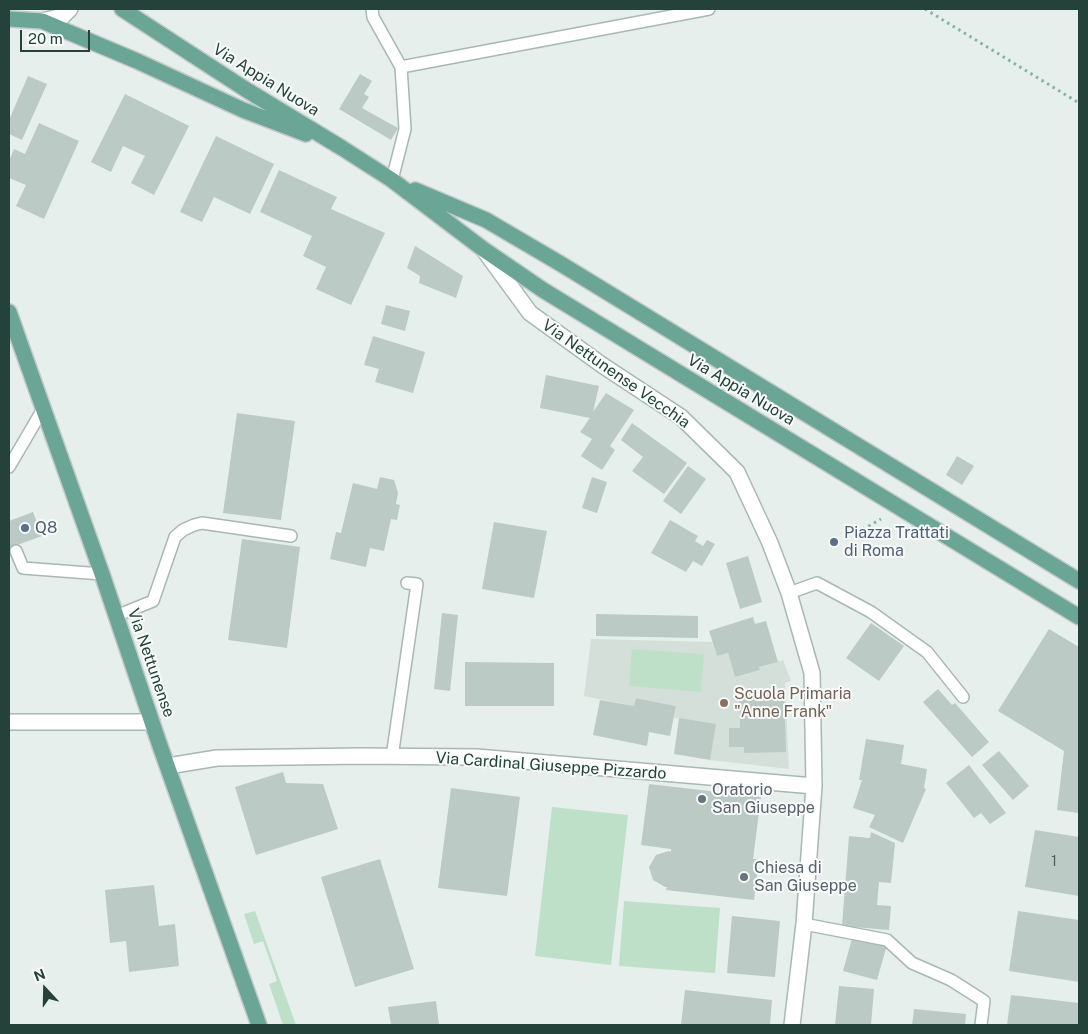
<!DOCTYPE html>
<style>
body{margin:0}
#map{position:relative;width:1088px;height:1034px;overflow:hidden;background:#e6efeb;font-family:"Public Sans",sans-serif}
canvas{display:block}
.frame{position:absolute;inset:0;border:10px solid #24423a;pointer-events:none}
.north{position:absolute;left:20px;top:964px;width:50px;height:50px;-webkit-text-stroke:4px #f7fbf9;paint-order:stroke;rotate:339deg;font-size:14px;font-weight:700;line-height:20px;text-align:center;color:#24423a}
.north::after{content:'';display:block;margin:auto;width:18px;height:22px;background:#24423a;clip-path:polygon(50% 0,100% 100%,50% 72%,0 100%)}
.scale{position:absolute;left:20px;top:30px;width:70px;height:22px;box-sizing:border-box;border:2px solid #24423a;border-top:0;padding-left:6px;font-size:15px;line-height:18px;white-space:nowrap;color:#24423a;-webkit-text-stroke:4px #f7fbf9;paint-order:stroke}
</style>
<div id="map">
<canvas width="1088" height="1034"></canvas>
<div class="frame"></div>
<div class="north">N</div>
<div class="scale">20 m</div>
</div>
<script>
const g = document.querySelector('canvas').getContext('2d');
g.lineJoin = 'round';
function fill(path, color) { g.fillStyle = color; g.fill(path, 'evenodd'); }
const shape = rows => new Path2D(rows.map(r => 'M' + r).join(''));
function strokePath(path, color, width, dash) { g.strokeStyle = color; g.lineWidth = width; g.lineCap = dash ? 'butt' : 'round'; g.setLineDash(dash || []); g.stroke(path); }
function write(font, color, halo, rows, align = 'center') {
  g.font = font + ' "Public Sans",sans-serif'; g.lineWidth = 4; g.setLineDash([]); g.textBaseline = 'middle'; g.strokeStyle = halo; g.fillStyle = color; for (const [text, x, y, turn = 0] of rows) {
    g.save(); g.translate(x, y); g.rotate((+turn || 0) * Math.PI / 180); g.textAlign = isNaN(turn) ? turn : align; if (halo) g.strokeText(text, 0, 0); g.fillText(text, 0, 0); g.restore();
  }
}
fill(shape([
 [591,639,712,642,717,656,728,653,735,677,760,670,759,667,783,660,791,681,785,683,789,769,710,760,679,718,674,718,676,706,636,698,634,706,584,696]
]), '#d4dfda');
fill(shape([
 [632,649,704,654,701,692,629,686],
 [552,807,628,815,611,965,535,956],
 [624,901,720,908,715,973,619,966],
 [255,911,296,1025,283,1025,269,984,277,981,263,941,254,944,244,914]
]), '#bfe0c8');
fill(shape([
 [360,74,372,81,364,94,369,97,362,108,398,128,391,140,339,109],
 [28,76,47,84,22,140,9,134,9,120],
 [125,94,189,126,154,195,131,183,145,156,123,146,111,172,91,162],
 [39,123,79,141,44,219,16,206,26,185,9,178,9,161,14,149,25,154],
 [216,136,274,164,250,214,214,197,202,222,180,212],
 [279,170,337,197,331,209,385,233,351,305,316,289,326,267,303,256,312,236,260,212],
 [415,246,463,276,456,298,419,283,420,276,407,268],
 [386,305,410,311,405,331,381,324],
 [373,336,425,352,413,393,375,382,379,369,364,365],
 [546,375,599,386,593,412,606,393,634,410,610,446,615,450,602,470,581,456,592,439,580,432,590,418,540,408],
 [237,413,295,421,281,520,223,513],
 [632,423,687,463,664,494,632,471,643,457,621,440],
 [957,456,974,466,962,485,946,475],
 [688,466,706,479,681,514,663,501],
 [380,477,394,480,398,493,396,504,400,505,397,520,391,519,384,551,370,548,366,567,330,559,336,532,341,533,353,483,377,489],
 [592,477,607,482,597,513,582,508],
 [33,512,42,536,9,548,9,521],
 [670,520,698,536,695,541,703,546,707,540,715,544,702,566,693,561,686,572,651,553],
 [494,522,547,531,534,598,482,589],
 [242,539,300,547,287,648,228,640],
 [748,556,762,602,740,609,726,563],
 [442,613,458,615,450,691,434,689],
 [596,614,698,616,698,638,596,636],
 [753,617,755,624,766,621,778,662,759,667,760,670,735,677,728,653,717,656,709,631],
 [871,623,904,646,879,681,846,658],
 [1049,629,1079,647,1079,813,1057,810,1064,751,998,711],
 [465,662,554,663,554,706,465,706],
 [938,689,952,705,955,703,989,742,972,757,923,702],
 [769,691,769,696,784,696,786,752,744,753,744,747,729,747,729,728,740,728,739,692],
 [636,698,676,706,670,736,649,732,647,746,593,735,600,700,634,706],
 [679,718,716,724,710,760,674,754],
 [866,739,904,745,901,764,927,769,924,788,926,789,903,843,869,827,875,815,853,808,862,780,859,780],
 [999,751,1029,786,1013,800,982,765],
 [969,765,1006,813,990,824,981,813,974,818,946,783],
 [283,772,286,783,323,784,338,829,256,855,235,787],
 [649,784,761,797,753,859,759,859,754,900,666,890,667,887,665,887,653,880,649,867,656,855,669,851,671,852,671,849,641,845],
 [451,788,520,797,507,896,438,888],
 [1035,830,1079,837,1079,896,1025,887],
 [871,832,895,843,891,883,879,882,877,905,891,906,889,930,842,926,849,836,870,838],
 [380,859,414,969,355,987,321,877],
 [154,885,159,926,175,924,179,966,129,972,126,941,110,943,105,890],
 [1018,911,1079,920,1079,982,1009,971],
 [732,916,780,921,775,977,727,973],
 [853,935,887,945,877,980,843,971],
 [839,986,874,989,871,1025,835,1025],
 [685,990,772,1000,770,1025,681,1025],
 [1011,995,1079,1003,1079,1025,1007,1025],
 [436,1001,439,1025,391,1025,388,1007],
 [914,1009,966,1014,965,1025,912,1025]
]), '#bbcac4');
const lane = shape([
 [372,9,373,17,401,67,405,129,392,180],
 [401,67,709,9],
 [9,467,43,409],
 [16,551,23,568,102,574],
 [789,593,817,583,871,612,927,652,963,697],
 [116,616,153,601,175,537,183,530,194,525,202,523,291,536],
 [392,757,417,584,407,583],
 [804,924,887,940,912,963,951,980,984,1001,981,1025]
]);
const street = shape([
 [484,250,530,313,602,365,681,417,737,472,770,543,789,593,812,673,814,786,804,924,792,1025],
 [9,722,152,722],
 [168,766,217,758,361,756,477,757,814,786]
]);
const secondary = shape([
 [42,21,63,16,70,9]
]);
const primary = shape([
 [122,9,245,89,342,148,392,180,483,249,543,290,1079,617],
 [9,19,42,21,137,61,243,110,306,134],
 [415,190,486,220,561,264,1079,581],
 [9,312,102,574,159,743,259,1025]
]);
strokePath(lane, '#a8b8b2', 14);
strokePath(street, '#a8b8b2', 18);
strokePath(secondary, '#a4bbb3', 18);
strokePath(primary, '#c2cac8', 18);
strokePath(shape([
 [925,9,1079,103],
 [850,533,867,527,881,519]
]), '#86b3a5', 3, [2.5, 4]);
strokePath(lane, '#fff', 11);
strokePath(street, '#fff', 15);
strokePath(secondary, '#fff', 15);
strokePath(primary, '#6aa596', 15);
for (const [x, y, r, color] of [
 [25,528,5,"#5c6f8a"],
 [834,542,5,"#5c6f8a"],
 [724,703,5,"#8d6e63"],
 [702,799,5,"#6b7280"],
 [744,877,5,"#6b7280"]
]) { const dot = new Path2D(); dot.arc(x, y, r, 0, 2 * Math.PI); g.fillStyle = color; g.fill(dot); strokePath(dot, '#f7fbf9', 2); }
write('14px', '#4a645c', null, [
 ["1",1054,862]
]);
write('16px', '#24423a', '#f7fbf9', [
 ["Via Appia Nuova",266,80,32],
 ["Via Nettunense Vecchia",616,374,35],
 ["Via Appia Nuova",741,390,31],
 ["Via Nettunense",151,663,71],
 ["Via Cardinal Giuseppe Pizzardo",551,766,4]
]);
write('16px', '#4e5e75', '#f7fbf9', [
 ["Q8",35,528],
 ["Piazza Trattati",844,533],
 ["di Roma",844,551]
], 'left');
write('16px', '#785e54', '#f7fbf9', [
 ["Scuola Primaria",734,694],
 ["\"Anne Frank\"",734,712]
], 'left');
write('16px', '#5b616d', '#f7fbf9', [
 ["Oratorio",712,790],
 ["San Giuseppe",712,808],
 ["Chiesa di",754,868],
 ["San Giuseppe",754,886]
], 'left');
</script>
